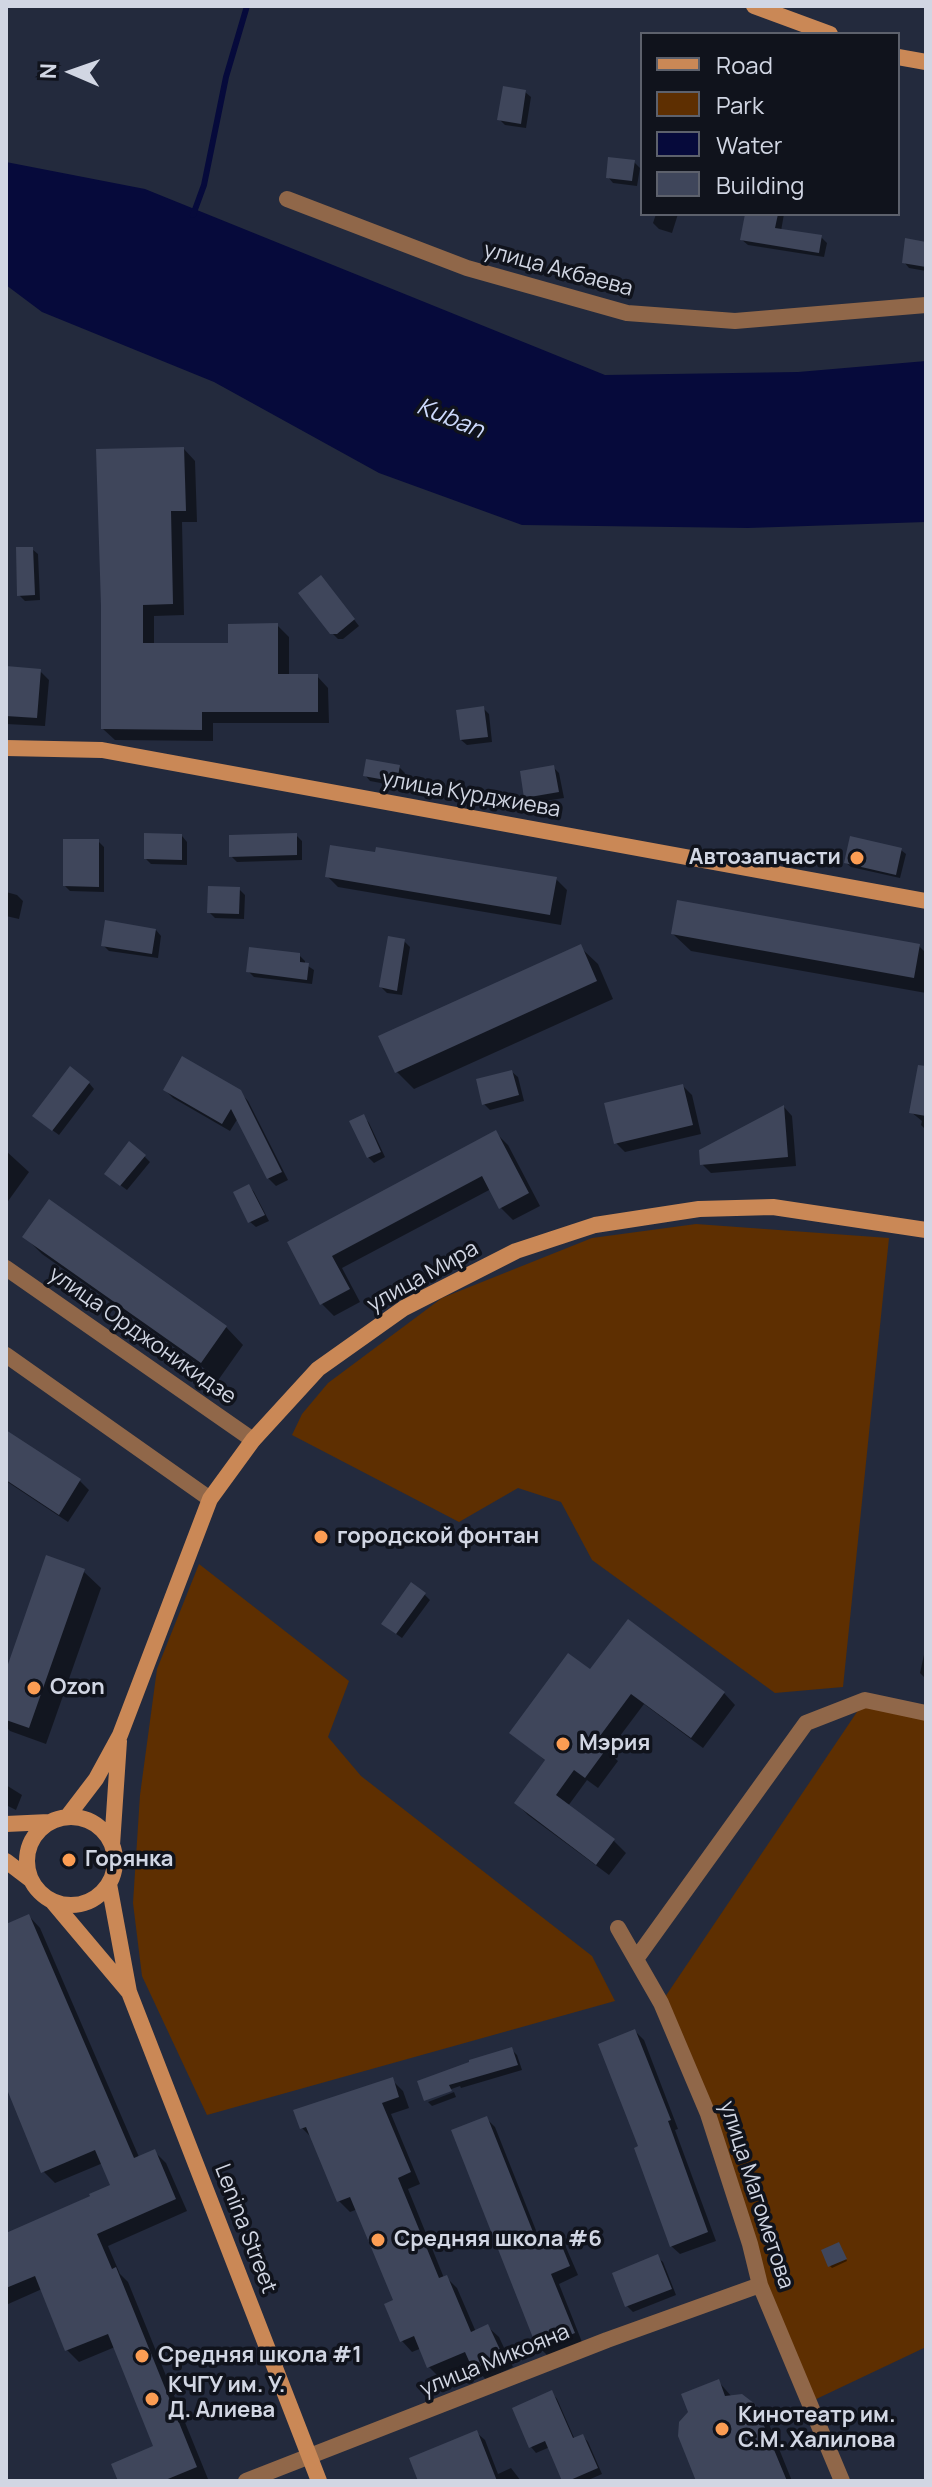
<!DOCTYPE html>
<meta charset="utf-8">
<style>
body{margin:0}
#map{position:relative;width:932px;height:2487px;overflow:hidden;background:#232a3d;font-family:Manrope,sans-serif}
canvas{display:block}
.frame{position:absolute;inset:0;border:8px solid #d1d6e3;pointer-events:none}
.legend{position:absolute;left:640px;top:32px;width:260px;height:184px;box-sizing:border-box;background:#10131c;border:2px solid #5d616c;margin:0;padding:10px 14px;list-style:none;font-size:24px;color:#d1d6e3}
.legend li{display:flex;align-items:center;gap:16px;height:40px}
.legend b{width:40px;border:2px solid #5d616c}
.north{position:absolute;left:32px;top:32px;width:80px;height:80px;-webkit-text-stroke:6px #10131c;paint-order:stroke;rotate:272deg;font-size:22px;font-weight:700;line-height:32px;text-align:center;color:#d1d6e3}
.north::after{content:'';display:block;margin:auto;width:28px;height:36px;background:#d1d6e3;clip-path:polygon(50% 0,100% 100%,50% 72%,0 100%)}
</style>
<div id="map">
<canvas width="932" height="2487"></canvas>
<div class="frame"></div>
<ul class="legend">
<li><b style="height:10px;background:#ca8856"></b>Road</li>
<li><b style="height:22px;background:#5e2f01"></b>Park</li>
<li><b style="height:22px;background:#060a3b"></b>Water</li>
<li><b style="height:22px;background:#3f465b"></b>Building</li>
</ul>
<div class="north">N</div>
</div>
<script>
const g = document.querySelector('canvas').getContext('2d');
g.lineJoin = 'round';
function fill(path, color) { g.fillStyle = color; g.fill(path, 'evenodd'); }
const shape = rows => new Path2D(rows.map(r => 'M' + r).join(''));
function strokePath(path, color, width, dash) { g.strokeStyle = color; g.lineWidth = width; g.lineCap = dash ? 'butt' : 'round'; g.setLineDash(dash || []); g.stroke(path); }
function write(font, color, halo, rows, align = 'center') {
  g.font = font + ' Manrope,sans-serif'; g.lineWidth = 7; g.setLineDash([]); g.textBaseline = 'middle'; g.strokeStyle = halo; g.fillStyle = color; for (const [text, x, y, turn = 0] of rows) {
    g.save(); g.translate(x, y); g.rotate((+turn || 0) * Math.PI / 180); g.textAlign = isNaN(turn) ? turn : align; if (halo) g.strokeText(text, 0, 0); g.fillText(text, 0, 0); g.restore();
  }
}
fill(shape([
 [696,1224,889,1238,843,1687,775,1693,592,1560,561,1502,518,1488,459,1522,292,1435,302,1414,328,1383,442,1298,592,1238],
 [199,1564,349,1681,328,1737,361,1776,592,1956,615,2001,207,2115,142,1976,133,1903,140,1795,157,1669],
 [865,1700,926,1713,926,2347,810,2402,661,2003]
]), '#5e2f01');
fill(shape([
 [6,162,145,189,605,375,798,372,926,361,926,522,748,528,522,525,379,473,214,382,42,312,6,285]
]), '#060a3b');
fill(shape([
 [525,92,531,97,526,128,505,125,500,120],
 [634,162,640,168,637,186,613,183,608,177],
 [656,214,678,214,672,233,659,229,653,223],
 [747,214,784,214,781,231,821,237,827,243,824,257,748,245,742,240],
 [926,244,926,271,909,268,904,262],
 [184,449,195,461,197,522,182,522,184,615,154,616,154,645,230,645,277,625,289,637,289,676,317,676,328,688,329,723,213,723,213,741,115,740,103,729],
 [32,549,38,554,40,600,25,601,19,595],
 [326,583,359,626,343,639,338,639,332,633],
 [6,668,40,671,49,680,45,726,6,724],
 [483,708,489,714,492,742,467,745,461,740],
 [399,767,405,773,402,787,370,781,365,775],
 [553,767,559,773,564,798,532,803,526,797],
 [296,835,302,841,302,860,237,862,231,856],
 [182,836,187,842,187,865,151,864,146,859],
 [98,841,104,847,104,892,70,891,65,886],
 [901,850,906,854,900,878,851,867,846,863],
 [327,876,556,879,567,890,561,925,338,887],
 [239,889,245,895,244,919,215,918,209,912],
 [6,892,17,895,23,901,19,919,6,916],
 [156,930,161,936,158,958,109,951,103,945],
 [673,934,919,946,926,953,926,993,691,951],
 [404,941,410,947,402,995,387,993,381,987],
 [580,947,598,964,613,999,414,1089,396,1071],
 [299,955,305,961,305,964,314,970,312,984,254,977,248,971],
 [512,1072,518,1077,524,1101,490,1110,484,1104],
 [89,1083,94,1089,59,1135,40,1121],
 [683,1086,692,1095,701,1134,625,1152,616,1143],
 [926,1089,926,1130,921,1125,922,1121,911,1112],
 [165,1090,240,1092,248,1101,288,1180,276,1186,268,1178,238,1118,230,1131,173,1098],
 [784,1107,792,1116,796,1166,711,1173,702,1164],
 [364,1117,369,1123,385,1157,374,1163,368,1157],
 [496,1133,508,1145,540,1206,513,1220,501,1208,491,1189,342,1268,360,1302,334,1316,322,1304,290,1243],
 [6,1151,29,1172,6,1204],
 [144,1156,150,1162,127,1190,112,1179],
 [249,1186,254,1192,269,1221,256,1227,250,1222],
 [25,1237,226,1327,243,1345,219,1379,42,1254],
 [6,1432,80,1481,89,1490,68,1522,6,1481],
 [83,1571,101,1588,46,1744,10,1731,6,1727,6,1676],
 [424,1594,430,1600,402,1638,389,1629],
 [925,1650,926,1650,926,1679,920,1673],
 [590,1672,724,1693,735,1705,703,1748,644,1704,608,1752,618,1761,598,1788,587,1780,568,1806,614,1841,626,1853,609,1875,528,1815,516,1803,547,1762,511,1732],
 [6,1785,22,1795,16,1810,6,1805],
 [29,1916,40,1928,139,2157,154,2151,166,2163,187,2211,108,2246,120,2274,128,2282,208,2479,202,2481,120,2481,156,2448,115,2347,79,2362,67,2350,42,2289,6,2305,6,2235,112,2186,103,2163,55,2183,43,2171,6,2082,6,1926],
 [635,2031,644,2040,678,2129,675,2130,716,2241,680,2254,671,2246,640,2147],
 [511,2049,517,2055,522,2070,461,2088,460,2086,426,2098,419,2082],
 [392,2080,403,2091,409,2108,391,2114,420,2184,408,2189,444,2278,446,2277,457,2288,476,2332,488,2327,499,2337,513,2367,486,2380,473,2364,440,2378,429,2367,422,2348,412,2352,402,2341,396,2301,358,2209,350,2212,339,2201,313,2139,302,2128],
 [454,2092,456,2097,432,2106,428,2102],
 [486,2118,495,2127,541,2243,556,2236,565,2245,578,2275,559,2284,582,2342,548,2356,539,2347],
 [841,2247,847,2261,832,2268,830,2266],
 [657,2257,663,2262,676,2295,633,2312,627,2306],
 [718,2381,732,2397,754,2406,767,2419,792,2481,698,2481],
 [552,2393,557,2399,575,2440,583,2436,588,2442,602,2474,586,2481,565,2481,550,2447,536,2453,531,2447],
 [477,2433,485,2440,498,2474,511,2468,521,2481,421,2481]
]), '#0007');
strokePath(shape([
 [193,215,204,185,226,77,247,6]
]), '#060a3b', 6);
fill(shape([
 [503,86,526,90,521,124,497,120],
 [608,157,635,160,632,181,606,178],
 [745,214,778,214,775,228,822,235,819,253,740,240],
 [905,238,926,242,926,267,902,263],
 [184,447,186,511,171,511,173,604,143,605,143,643,228,643,228,624,278,623,278,674,318,674,318,712,202,712,202,730,101,729,101,606,96,449],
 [16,547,33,547,35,595,17,596],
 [321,575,355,619,337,634,330,634,298,593],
 [6,666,41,669,37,718,6,716],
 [484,706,488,737,460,740,456,710],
 [366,759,400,765,397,782,363,776],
 [554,765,559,792,524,798,520,771],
 [144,833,182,834,182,860,144,859],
 [297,833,297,855,229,857,229,835],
 [850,836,902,848,896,875,844,863],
 [63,839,99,839,99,887,63,886],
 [330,845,375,852,376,847,557,877,550,915,325,877],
 [208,886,240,887,239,914,207,913],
 [677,900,920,944,914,978,671,934],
 [105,920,156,929,152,954,101,946],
 [388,936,405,939,397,991,379,987],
 [581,944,597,981,395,1073,378,1036],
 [249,947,300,953,300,962,309,963,307,980,246,972],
 [182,1056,241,1090,282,1172,267,1179,231,1109,222,1124,163,1090],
 [918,1065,926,1066,926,1116,909,1113],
 [70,1066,90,1082,52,1131,32,1116],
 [512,1070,519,1095,482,1105,476,1079],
 [683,1084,693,1125,614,1144,604,1103],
 [784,1105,788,1157,700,1165,699,1150],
 [364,1114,381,1152,367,1158,349,1121],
 [496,1130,529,1193,499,1209,482,1176,332,1256,350,1289,320,1305,287,1242],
 [129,1141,146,1155,120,1186,104,1174],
 [249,1184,265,1215,248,1223,233,1192],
 [49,1199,227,1326,201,1363,22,1237],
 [6,1430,81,1479,59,1515,6,1480],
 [46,1555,85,1569,29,1728,6,1720,6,1670],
 [411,1582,426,1593,396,1634,381,1624],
 [628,1619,725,1692,691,1738,631,1694,597,1740,607,1748,585,1778,574,1770,556,1795,615,1839,596,1865,514,1803,545,1760,509,1733,568,1653,590,1669],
 [29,1914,134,2158,155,2149,176,2199,97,2234,112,2269,116,2267,197,2467,163,2481,118,2481,111,2464,153,2446,108,2334,65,2351,35,2276,6,2288,6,2233,90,2196,89,2194,110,2185,95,2150,41,2173,6,2087,6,1924],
 [635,2029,671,2120,668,2121,708,2232,670,2247,634,2148,638,2146,598,2044],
 [512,2047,518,2065,449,2085,452,2091,424,2101,417,2081,469,2062,469,2060],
 [393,2077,399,2097,382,2103,411,2172,398,2178,439,2278,447,2275,471,2332,488,2324,503,2356,473,2370,465,2352,427,2368,414,2336,400,2342,384,2304,393,2300,350,2197,337,2202,306,2127,300,2129,293,2110],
 [487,2116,537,2242,557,2234,570,2266,551,2274,575,2333,537,2348,451,2130],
 [839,2242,847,2259,828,2267,821,2250],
 [658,2254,672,2289,625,2307,612,2273],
 [719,2379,725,2396,742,2394,755,2404,787,2481,696,2481,678,2436,679,2422,688,2412,681,2394],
 [552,2390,573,2438,583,2434,598,2468,568,2481,562,2481,545,2441,529,2448,512,2408],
 [477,2430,497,2481,418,2481,409,2458]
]), '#3f465b');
strokePath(shape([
 [287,199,467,268,627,313,735,321,926,305],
 [6,1268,253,1440],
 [6,1355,210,1499],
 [618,1928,661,2003,708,2114,750,2244,760,2285,842,2481],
 [636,1959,806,1723,865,1700,926,1713],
 [246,2481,607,2340,760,2285]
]), '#906749', 16);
strokePath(shape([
 [754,6,830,34],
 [898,57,926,62],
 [6,748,102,750,926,901],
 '27 1861a44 44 0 1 1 88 0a44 44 0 1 1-88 0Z',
 [67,1817,96,1779,120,1735,210,1499,253,1440,318,1369,404,1308,516,1251,595,1225,699,1209,773,1207,926,1230],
 [6,1824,49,1822],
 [112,1845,119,1741],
 [6,1861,31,1880],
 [109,1884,129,1992,319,2481],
 [53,1902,128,1991]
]), '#ca8856', 16);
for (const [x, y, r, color] of [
 [857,858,8,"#fc9d53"],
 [321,1537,8,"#fc9d53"],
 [34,1688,8,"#fc9d53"],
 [563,1744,8,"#fc9d53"],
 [69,1860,8,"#fc9d53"],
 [378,2240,8,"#fc9d53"],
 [142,2356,8,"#fc9d53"],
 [152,2399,8,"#fc9d53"],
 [722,2429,8,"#fc9d53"]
]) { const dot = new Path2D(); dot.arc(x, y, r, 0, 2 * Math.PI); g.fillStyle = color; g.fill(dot); strokePath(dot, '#10131c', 3); }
write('22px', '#d1d6e3', '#10131c', [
 ["улица Акбаева",558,270,15],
 ["улица Курджиева",471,795,10],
 ["улица Мира",423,1277,-29],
 ["улица Орджоникидзе",142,1336,35],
 ["улица Магометова",756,2195,72],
 ["Lenina Street",245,2229,69],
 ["улица Микояна",495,2361,-22]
]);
write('bold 22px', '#d1d6e3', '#10131c', [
 ["Автозапчасти",841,858,"right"],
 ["городской фонтан",337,1537],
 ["Ozon",50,1688],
 ["Мэрия",579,1744],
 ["Горянка",85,1860],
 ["Средняя школа #6",394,2240],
 ["Средняя школа #1",158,2356],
 ["КЧГУ им. У.",168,2386],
 ["Д. Алиева",168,2411],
 ["Кинотеатр им.",738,2416],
 ["С.М. Халилова",738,2441]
], 'left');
write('italic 24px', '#cddafc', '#10131c', [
 ["Kuban",450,419,22]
]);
</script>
